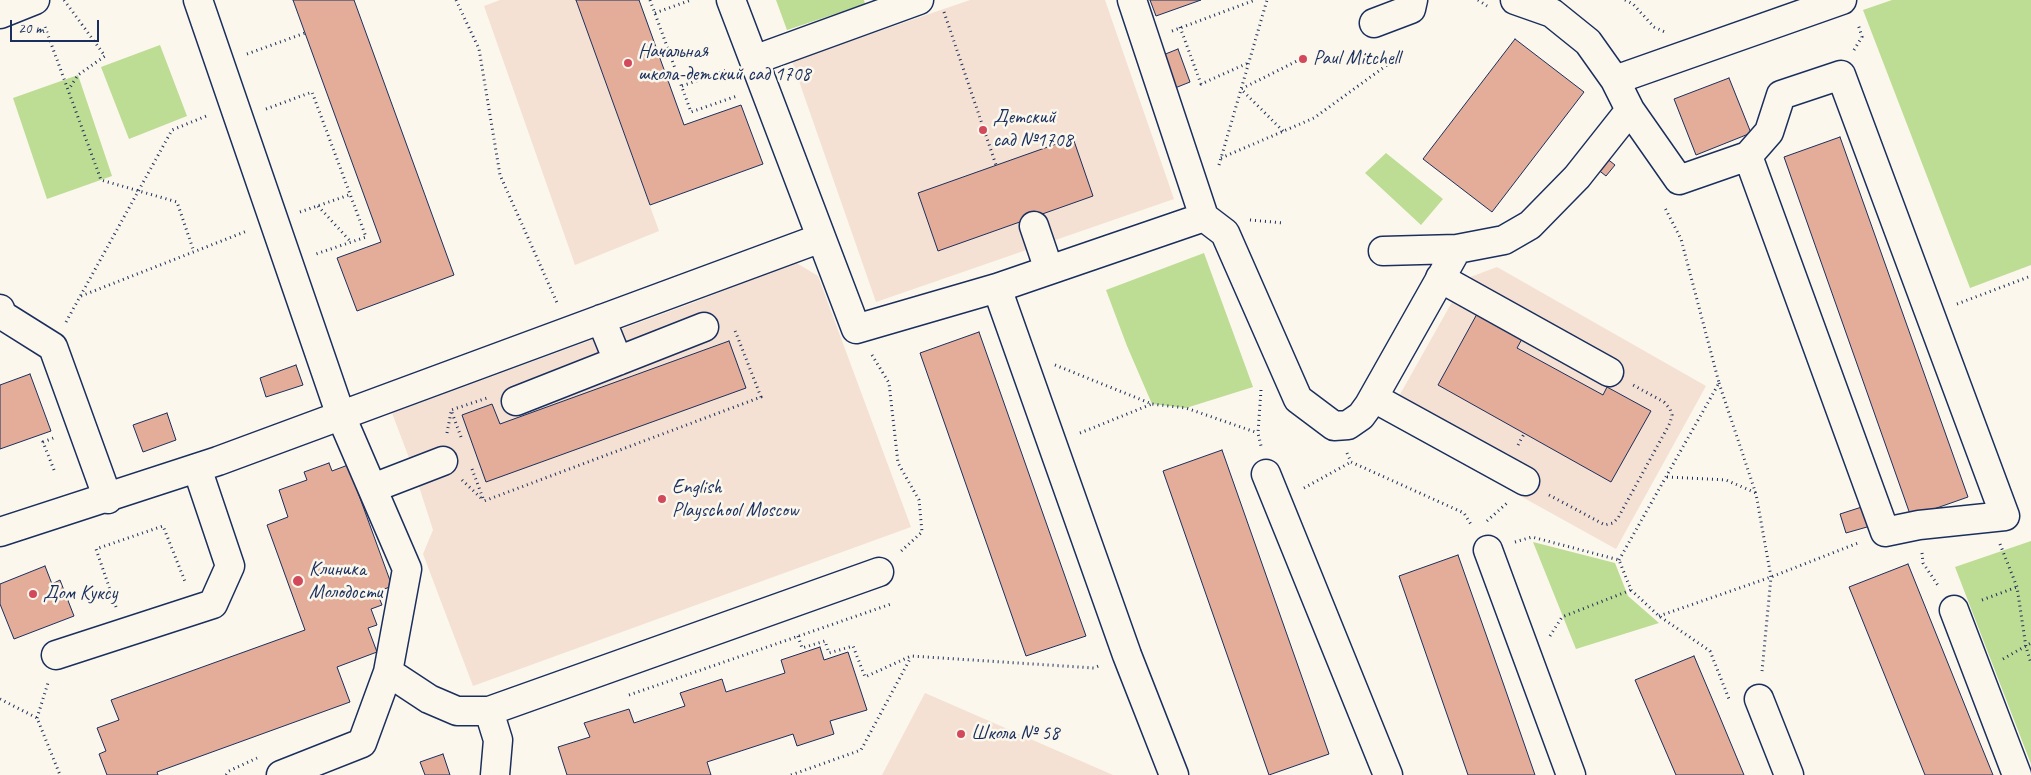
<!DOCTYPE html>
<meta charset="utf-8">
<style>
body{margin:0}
#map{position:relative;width:2031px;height:775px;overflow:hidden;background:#fbf7ec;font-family:Caveat,sans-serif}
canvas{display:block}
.scale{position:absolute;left:10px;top:20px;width:89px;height:22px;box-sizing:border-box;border:2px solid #1b2f5e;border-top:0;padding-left:6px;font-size:15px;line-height:18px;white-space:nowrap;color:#1b2f5e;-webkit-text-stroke:4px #fbf7ec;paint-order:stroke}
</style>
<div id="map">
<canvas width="2031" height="775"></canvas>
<div class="scale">20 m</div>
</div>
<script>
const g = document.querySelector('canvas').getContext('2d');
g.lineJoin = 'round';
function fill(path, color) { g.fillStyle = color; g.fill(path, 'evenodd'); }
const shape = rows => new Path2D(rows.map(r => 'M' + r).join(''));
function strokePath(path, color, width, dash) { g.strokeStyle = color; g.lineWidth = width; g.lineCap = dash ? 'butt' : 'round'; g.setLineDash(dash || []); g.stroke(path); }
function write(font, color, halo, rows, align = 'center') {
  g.font = font + ' Caveat,sans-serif'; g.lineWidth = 5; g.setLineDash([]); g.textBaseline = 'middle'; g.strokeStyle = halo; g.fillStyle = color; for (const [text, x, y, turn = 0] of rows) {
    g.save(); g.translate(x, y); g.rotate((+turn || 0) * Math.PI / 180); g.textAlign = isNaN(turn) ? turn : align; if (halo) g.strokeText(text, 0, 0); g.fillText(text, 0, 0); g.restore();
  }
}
fill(shape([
 [500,0,576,0,659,231,575,265,484,6],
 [970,0,1105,0,1174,199,876,302,792,61],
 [795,262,818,276,911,527,473,686,423,554,433,530,414,471,392,413,695,302],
 [1497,267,1706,386,1616,549,1385,421,1465,279],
 [925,693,1113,775,882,775]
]), '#f4e1d3');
fill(shape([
 [776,0,864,0,865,4,787,30],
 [1892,0,2031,0,2031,265,1970,288,1863,10],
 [160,45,187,116,129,139,101,67],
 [78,75,112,176,47,199,13,98],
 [1386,153,1443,199,1421,225,1365,173],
 [1204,253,1253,387,1186,408,1152,404,1127,346,1106,290],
 [2031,541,2031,764,1955,567],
 [1533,542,1615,563,1628,596,1659,623,1576,649]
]), '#bddc94');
const building = shape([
 [293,0,354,0,454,275,357,311,337,258,381,242,293,0],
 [576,0,639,0,684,125,741,105,763,164,650,205,576,0],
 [1150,0,1201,0,1156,16,1150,0],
 [1515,39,1584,92,1492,212,1423,159,1515,39],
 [1178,49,1190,82,1170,90,1158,57,1178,49],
 [1729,78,1751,133,1696,155,1674,99,1729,78],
 [1840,137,1968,497,1911,517,1784,157,1840,137],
 [1073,138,1093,196,938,251,918,193,1073,138],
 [1601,154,1615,165,1606,176,1592,165,1601,154],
 [1477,314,1522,339,1517,348,1603,395,1607,387,1651,411,1611,482,1438,385,1477,314],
 [979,332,1086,636,1026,656,920,353,979,332],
 [729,341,746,388,486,482,462,415,492,404,500,424,729,341],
 [296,365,303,385,266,397,260,378,296,365],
 [30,374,51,431,0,449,0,385,30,374],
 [167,413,176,440,143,452,133,425,167,413],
 [1222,450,1329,754,1269,775,1163,471,1222,450],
 [329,463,332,471,348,465,392,586,377,592,382,605,371,609,377,625,368,628,377,652,337,667,350,702,157,772,158,775,107,775,99,754,106,751,97,728,119,720,111,700,305,630,267,525,288,517,279,490,307,480,304,472,329,463],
 [1868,505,1874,525,1846,533,1840,514,1868,505],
 [1458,555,1501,677,1535,775,1468,775,1399,576,1458,555],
 [1908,564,1980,743,1993,775,1925,775,1849,587,1908,564],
 [45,566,52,584,60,580,74,616,14,639,0,604,0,584,45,566],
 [820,647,824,660,848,652,867,710,830,721,834,734,797,746,793,734,707,762,711,775,567,775,558,747,590,737,584,723,629,709,634,723,685,706,680,693,722,679,726,692,785,673,781,660,820,647],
 [1694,656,1719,715,1744,775,1676,775,1635,680,1694,656],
 [443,754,450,775,425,775,420,762,443,754]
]);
fill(building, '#e3ad99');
strokePath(building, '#1b2f5e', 1);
const minor = shape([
 [198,0,341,416,407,569,388,672,362,743,281,775],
 [731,0,856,329,997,288,1127,655,1174,775],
 [1132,0,1204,217],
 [1515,0,1552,13,1588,42,1615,80,1630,110,1679,180,1748,156,1769,132,1781,95,1841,75,2005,516,1919,525,1885,532,1748,156],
 [0,14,35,0],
 [1374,23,1411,9,1413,0],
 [754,60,919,0],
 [1615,80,1842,0],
 [1034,226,1049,270],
 [1383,251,1457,249,1504,240,1530,225,1577,177,1630,110],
 [1440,278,1609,372],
 [997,288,1204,217,1225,233,1298,399,1334,426,1348,425,1361,416,1369,405,1457,249],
 [0,309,2,315,53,347,108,499],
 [601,319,618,361],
 [1374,398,1525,481],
 [516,401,704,327],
 [1266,474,1388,775],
 [373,488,443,461],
 [0,532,218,461,821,238],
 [1488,550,1571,775],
 [1954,610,2017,775],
 [56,655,213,604,230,566,197,468],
 [388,672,429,699,457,711,489,711,879,572],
 [1759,699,1789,775],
 [489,711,498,740,495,775]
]);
strokePath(minor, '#1b2f5e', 31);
strokePath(shape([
 [64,0,105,56,78,75,69,89],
 [456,0,479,49,500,175,558,305],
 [650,0,691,112,737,96],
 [1478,0,1487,6],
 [1625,0,1633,4,1654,27,1665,32],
 [944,12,996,165],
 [655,13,691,0],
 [45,27,101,180,177,202,194,252],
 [1180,27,1201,84,1248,63],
 [1172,31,1255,0],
 [1854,50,1862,37,1858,24],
 [247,54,305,33],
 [682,86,727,70],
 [266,109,312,92,366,237,316,254],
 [1283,131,1241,89,1297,61],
 [1221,158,1314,118,1387,65,1382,49],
 [1219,165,1267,0],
 [318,206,351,242],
 [300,212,349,195],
 [1250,220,1284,223],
 [81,296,247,231],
 [1957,304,2031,276],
 [66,322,172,130,209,115],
 [872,355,889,383,898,463,919,500,922,532,899,553],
 [1055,365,1152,404,1186,408,1258,433],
 [1719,383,1756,494,1771,577,1762,671],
 [1261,390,1258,433,1261,446],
 [447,433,451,412],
 [1080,433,1152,404],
 [461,437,451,410,487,398],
 [1518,445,1524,434],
 [1347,453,1351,462,1464,513,1472,526],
 [472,469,484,501,761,397,734,328],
 [54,470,43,442,56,437],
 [1667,477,1726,480,1756,493],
 [462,480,483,500],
 [1304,488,1351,462],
 [1549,495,1605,525,1613,523,1618,518,1670,423,1672,415,1670,409,1664,402,1633,385],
 [1487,521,1507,503],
 [1515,542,1532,537,1619,560,1631,590,1659,616,1710,651,1729,699],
 [2000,544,2017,587,2026,647,2031,663],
 [1922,553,1923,563,1939,587],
 [1619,560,1719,383,1681,239,1664,206],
 [1982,600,2017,587],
 [116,607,96,549,163,526,186,584],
 [1659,616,1771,577,1858,543],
 [798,636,802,648,825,641,829,653,853,646,865,677,911,656,1094,668,1101,665],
 [1550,636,1562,617,1631,590],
 [2003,659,2031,643],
 [629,695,891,604],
 [0,699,37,718,60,775],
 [37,718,48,683],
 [226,775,229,771,257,758],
 [791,775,861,750,911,657]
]), '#1b2f5e', 3, [1, 4]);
strokePath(minor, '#fbf7ec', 28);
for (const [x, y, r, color] of [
 [1303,59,5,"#d1495b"],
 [628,63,5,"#d1495b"],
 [983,130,5,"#d1495b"],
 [662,499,5,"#d1495b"],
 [298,581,6,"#d1495b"],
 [33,594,5,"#d1495b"],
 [961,734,5,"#d1495b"]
]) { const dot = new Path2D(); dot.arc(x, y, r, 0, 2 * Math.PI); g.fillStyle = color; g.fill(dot); strokePath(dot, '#fbf7ec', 2); }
write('20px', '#1b2f5e', '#fbf7ec', [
 ["Начальная",638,52],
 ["школа-детский сад 1708",638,75],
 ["Paul Mitchell",1313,59],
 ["Детский",993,118],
 ["сад №1708",993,141],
 ["English",672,488],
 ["Playschool Moscow",672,511],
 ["Клиника",309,570],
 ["Молодости",309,593],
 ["Дом Куксу",43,594],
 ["Школа № 58",971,734]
], 'left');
</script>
